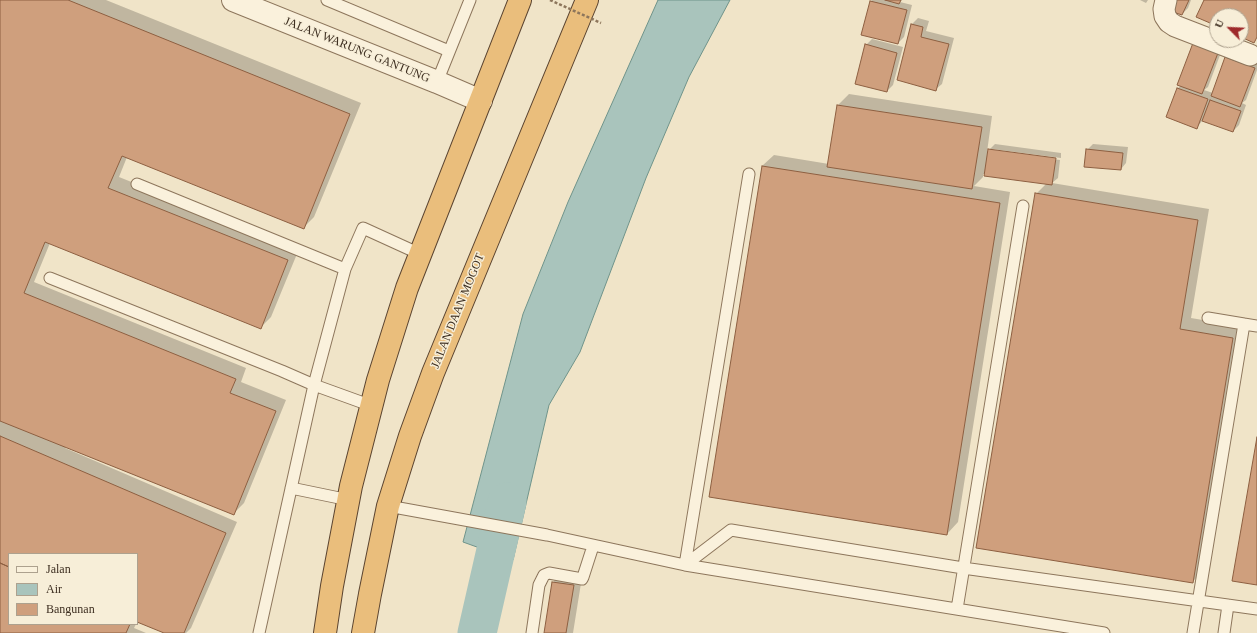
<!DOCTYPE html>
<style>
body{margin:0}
#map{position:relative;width:1257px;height:633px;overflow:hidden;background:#f0e4c8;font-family:"Times New Roman",serif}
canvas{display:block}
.legend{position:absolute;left:8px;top:553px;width:130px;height:72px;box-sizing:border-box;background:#f7eed8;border:1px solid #ada18e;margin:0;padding:5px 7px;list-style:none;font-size:12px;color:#3d2e20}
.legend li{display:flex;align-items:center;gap:8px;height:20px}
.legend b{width:20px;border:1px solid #ada18e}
.north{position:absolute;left:1209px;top:8px;width:40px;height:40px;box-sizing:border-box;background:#f7eed8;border:1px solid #ada18e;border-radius:50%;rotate:294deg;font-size:11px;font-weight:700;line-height:16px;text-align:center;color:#3d2e20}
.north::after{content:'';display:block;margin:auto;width:14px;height:18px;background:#9e2a2b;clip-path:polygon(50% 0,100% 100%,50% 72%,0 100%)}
</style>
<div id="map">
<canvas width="1257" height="633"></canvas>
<ul class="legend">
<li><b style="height:5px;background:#faf1dc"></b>Jalan</li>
<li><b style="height:11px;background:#a9c4bc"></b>Air</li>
<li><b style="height:11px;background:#cf9f7d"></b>Bangunan</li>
</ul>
<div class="north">U</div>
</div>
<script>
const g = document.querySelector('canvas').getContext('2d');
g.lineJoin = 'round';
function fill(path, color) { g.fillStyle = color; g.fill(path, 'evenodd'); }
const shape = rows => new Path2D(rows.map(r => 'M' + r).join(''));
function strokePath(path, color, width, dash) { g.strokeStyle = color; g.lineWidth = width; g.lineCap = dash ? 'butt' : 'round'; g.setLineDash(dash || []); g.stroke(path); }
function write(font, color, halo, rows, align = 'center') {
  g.font = font + ' "Times New Roman",serif'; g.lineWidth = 3; g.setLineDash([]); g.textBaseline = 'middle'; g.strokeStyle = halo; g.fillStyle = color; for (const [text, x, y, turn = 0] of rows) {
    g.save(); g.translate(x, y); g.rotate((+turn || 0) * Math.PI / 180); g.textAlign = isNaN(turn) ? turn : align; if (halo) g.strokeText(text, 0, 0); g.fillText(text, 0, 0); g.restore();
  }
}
const water = shape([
 [658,0,730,0,689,77,646,178,580,352,549,405,513,560,463,542,523,314,568,202,658,0]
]);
fill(water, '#a9c4bc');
strokePath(water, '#6f938a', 1);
fill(shape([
 [0,0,106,0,361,103,314,217,303,228,127,157,119,177,299,249,271,317,260,328,50,243,34,282,246,368,241,382,286,400,244,503,233,514,66,446,65,448,237,522,191,628,186,633,166,633,137,621,137,554,9,554,9,624,136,624,134,628,146,633,0,633],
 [872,0,902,0,900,2,912,5,904,37,898,43,870,2],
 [1140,0,1148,0,1146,3],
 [1176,0,1191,0,1188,8,1182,14],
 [918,18,929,21,926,31,954,38,942,84,936,89,898,80,912,24],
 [872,39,903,47,893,85,887,91,866,45],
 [1223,47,1208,87,1204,90,1213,93,1226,57,1232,51,1257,61,1257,70,1246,100,1242,103,1246,105,1239,125,1233,131,1203,120,1197,127,1167,116,1178,88],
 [849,94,992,116,987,152,995,144,1061,153,1061,158,992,149,992,151,1060,160,1058,178,1052,183,1209,209,1191,318,1244,327,1204,571,1192,582,1036,194,1047,183,983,174,983,177,974,186,1010,192,958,522,947,534,762,166,774,155,829,164,838,105],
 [1093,144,1128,147,1126,163,1121,169,1087,150],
 [562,573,582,577,573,633,545,633,553,582]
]), '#0003');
strokePath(shape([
 [477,633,507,502]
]), '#a9c4bc', 39);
const building = shape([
 [0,0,68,0,350,114,304,229,122,156,108,188,288,260,261,329,45,242,24,293,236,379,230,393,276,411,234,515,0,421,0,0],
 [885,0,901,0,899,4,885,0],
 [1175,0,1189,0,1182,15,1170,11,1175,0],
 [1204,0,1257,0,1257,37,1254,43,1241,37,1241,16,1217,16,1217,26,1196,17,1204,0],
 [870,1,907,10,898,44,861,35,870,1],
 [911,24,923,27,921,37,949,44,936,91,897,80,911,24],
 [1193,43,1218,53,1202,94,1177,85,1193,43],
 [865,44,897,53,887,92,855,84,865,44],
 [1225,57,1255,68,1240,107,1211,96,1225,57],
 [1177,88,1208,99,1197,129,1166,117,1177,88],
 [1210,100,1241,111,1233,132,1202,121,1210,100],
 [837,105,982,127,972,189,827,167,837,105],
 [988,149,1056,158,1052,185,984,176,988,149],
 [1086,149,1123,153,1121,170,1084,167,1086,149],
 [762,166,1000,203,947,535,709,497,762,166],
 [1035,193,1198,220,1180,329,1233,338,1193,583,976,548,1035,193],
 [0,436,226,533,184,633,164,633,137,622,137,554,9,554,9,567,0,563,0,436],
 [1257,437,1257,585,1232,581,1257,437],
 [0,563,9,567,9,624,130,624,126,633,0,633,0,563],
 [552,582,574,585,566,633,544,633,552,582]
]);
fill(building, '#cf9f7d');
strokePath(building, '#8d5f41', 1);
const service = shape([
 [327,0,449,51],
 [437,82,470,0],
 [137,184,345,269],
 [50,278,282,371,314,385,372,406],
 [1244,324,1257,326],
 [291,488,349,500],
 [388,506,547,535,685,565,1104,633],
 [685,565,731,530,963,568,1257,609],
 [685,565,749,174],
 [957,609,1023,206],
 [259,633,314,385,345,269,363,228,420,254],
 [532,633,539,585,544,575,549,573,582,579,583,577,593,546],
 [1193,633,1244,324,1208,318],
 [1224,633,1228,605]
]);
const minor = shape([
 [1166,0,1164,9,1165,16,1169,22,1175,26,1250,55]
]);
const tertiary = shape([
 [233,0,437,82,481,101]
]);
const trunk = shape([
 [325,633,332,586,351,486,378,380,407,288,520,0],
 [363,633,370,594,388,506,410,436,433,373,587,0]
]);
strokePath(service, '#8d765c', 13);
strokePath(minor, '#8d765c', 23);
strokePath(tertiary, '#8d765c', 24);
strokePath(trunk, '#5b4430', 24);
strokePath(service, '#faf1dc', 11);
strokePath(minor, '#faf1dc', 21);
strokePath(tertiary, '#faf1dc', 22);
strokePath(trunk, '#eabe7c', 22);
strokePath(shape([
 [550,0,601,23]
]), '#8d765c', 2.5, [3, 2]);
write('12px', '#3d2e20', '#f7eed8', [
 ["JALAN WARUNG GANTUNG",357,50,22],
 ["JALAN DAAN MOGOT",458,311,-68]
]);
</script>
